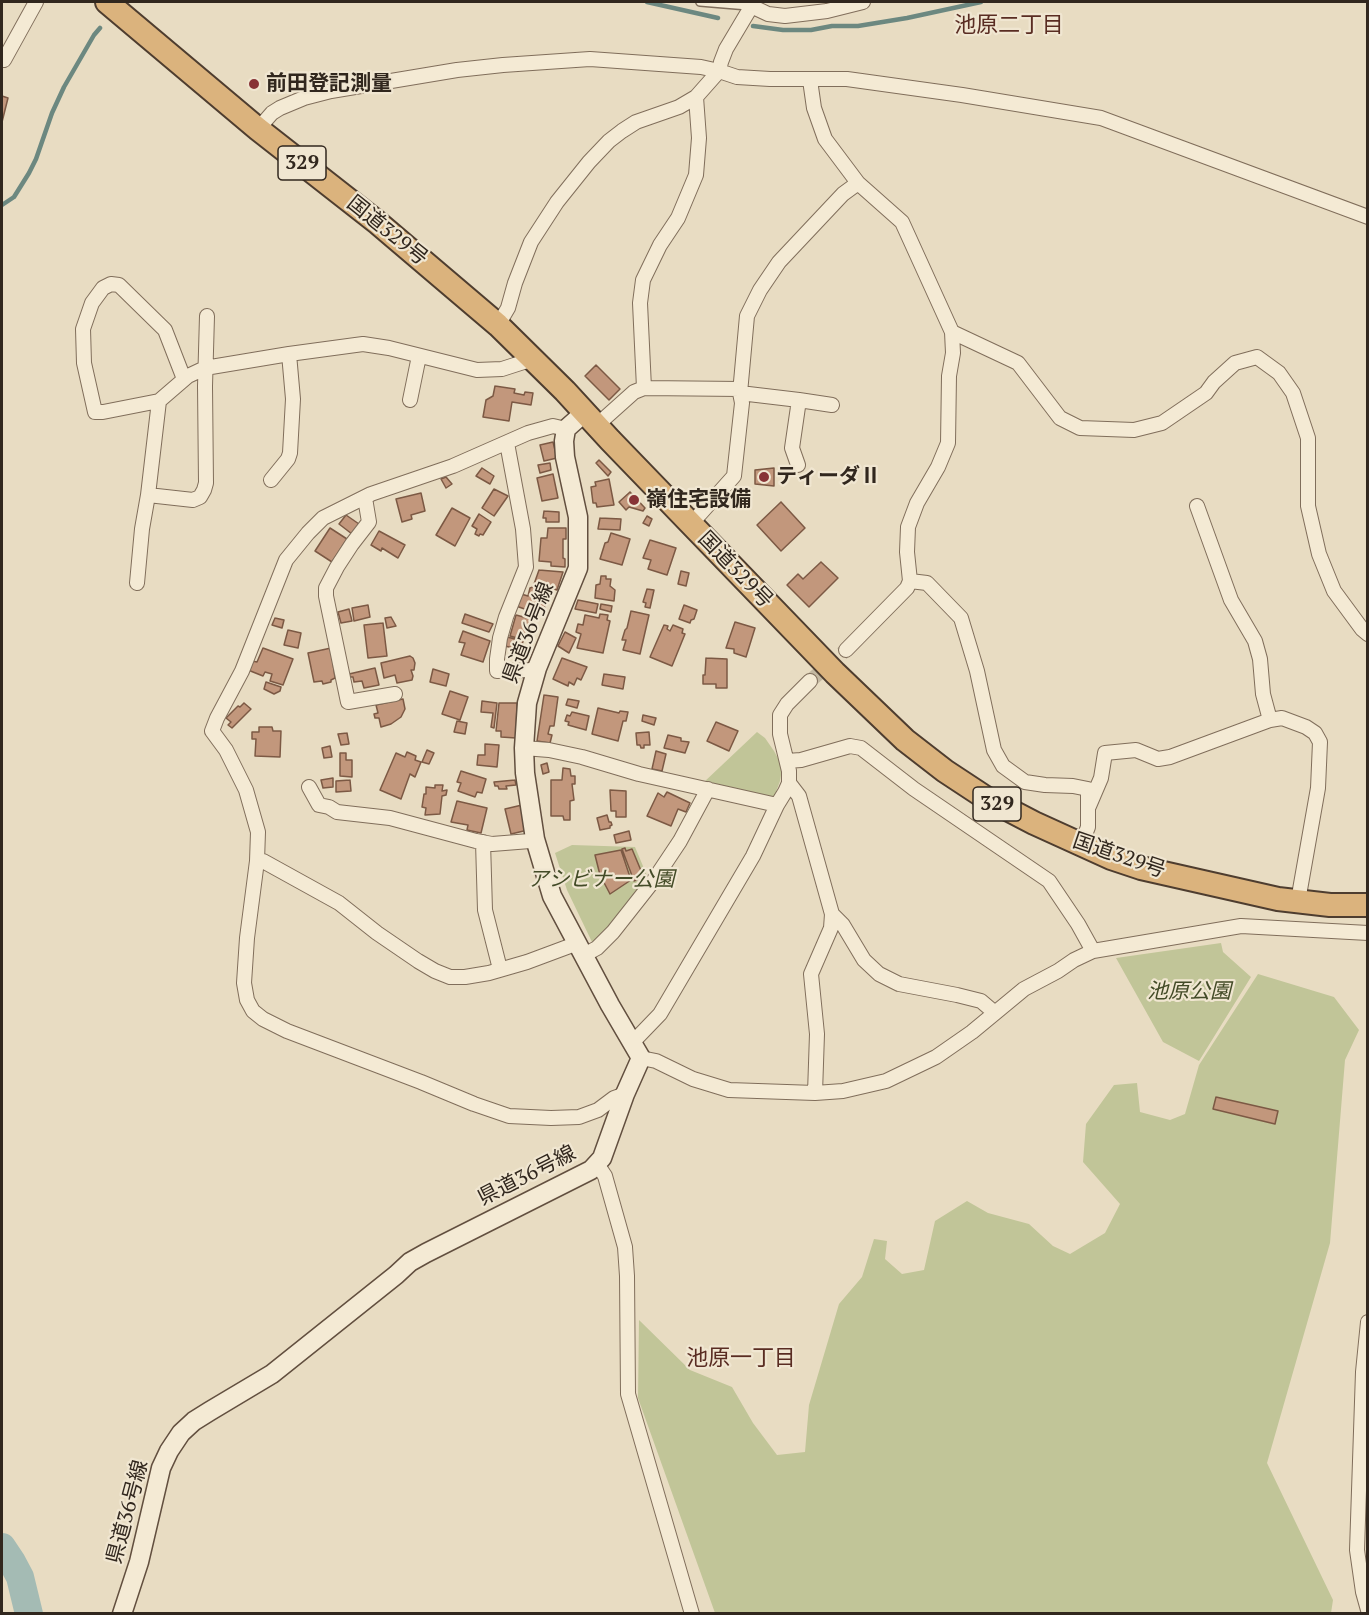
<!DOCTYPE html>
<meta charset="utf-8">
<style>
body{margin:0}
#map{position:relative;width:1369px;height:1615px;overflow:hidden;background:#e8dcc2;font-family:"PT Serif",serif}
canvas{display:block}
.frame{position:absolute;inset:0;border:3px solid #31271e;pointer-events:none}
</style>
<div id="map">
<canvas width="1369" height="1615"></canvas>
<div class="frame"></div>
</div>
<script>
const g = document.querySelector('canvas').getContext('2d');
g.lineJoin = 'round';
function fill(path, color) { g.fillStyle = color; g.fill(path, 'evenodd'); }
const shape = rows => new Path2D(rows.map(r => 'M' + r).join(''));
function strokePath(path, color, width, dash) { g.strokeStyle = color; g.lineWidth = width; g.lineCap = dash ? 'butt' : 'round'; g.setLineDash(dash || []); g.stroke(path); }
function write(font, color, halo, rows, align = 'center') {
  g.font = font + ' "PT Serif","Noto Sans JP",serif'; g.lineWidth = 4.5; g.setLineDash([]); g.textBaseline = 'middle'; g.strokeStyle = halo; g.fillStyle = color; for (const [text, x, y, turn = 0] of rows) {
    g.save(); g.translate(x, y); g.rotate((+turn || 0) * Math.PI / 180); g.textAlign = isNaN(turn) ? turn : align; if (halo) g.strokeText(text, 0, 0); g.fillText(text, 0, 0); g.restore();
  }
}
fill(shape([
 [757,732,765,738,774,751,780,762,782,769,780,781,773,800,703,783],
 [572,845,635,847,648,878,606,932,592,942,567,890,555,853],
 [1221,943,1223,952,1251,977,1199,1061,1163,1042,1116,958],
 [1258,974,1334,997,1359,1030,1345,1060,1330,1243,1267,1463,1333,1600,1331,1613,715,1613,638,1398,639,1320,690,1370,732,1387,753,1423,777,1455,805,1452,809,1405,839,1304,862,1277,874,1239,887,1241,885,1259,902,1274,924,1270,935,1221,967,1201,988,1213,1029,1224,1053,1246,1070,1254,1105,1233,1120,1204,1083,1162,1086,1124,1114,1085,1137,1083,1140,1112,1170,1120,1185,1114,1199,1065]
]), '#c1c598');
strokePath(shape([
 [647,2,718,18],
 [753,26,783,30,811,30,832,26,858,26,907,18,981,2],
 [2,205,14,197,29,173,36,159,52,113,64,87,94,35,100,28]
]), '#6c8880', 4.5);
strokePath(shape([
 [2,1547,12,1562,20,1577,29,1614]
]), '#a4bbb4', 28);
const building = shape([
 [2,96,8,98,2,122,2,96],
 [596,365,620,389,609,400,585,376,596,365],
 [495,386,515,389,514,393,524,395,525,392,533,393,531,405,512,402,509,421,483,417,486,400,493,396,495,386],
 [553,442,557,458,544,461,540,445,553,442],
 [599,460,611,472,608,476,596,463,599,460],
 [550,463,551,470,540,473,538,465,550,463],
 [482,468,494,476,490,484,476,476,482,468],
 [774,468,774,486,755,484,755,470,774,468],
 [553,474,558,498,542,501,537,478,553,474],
 [446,477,452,484,446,488,441,479,446,477],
 [609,479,614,505,597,507,596,503,593,503,591,487,596,486,595,482,609,479],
 [494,489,508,496,494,516,482,508,494,489],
 [630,492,645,508,643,511,629,507,626,510,619,502,630,492],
 [421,493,425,511,411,515,412,519,402,522,396,499,421,493],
 [781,502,805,528,781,551,757,525,781,502],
 [452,508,470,518,455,546,436,535,452,508],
 [544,511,559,512,559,522,546,522,546,518,543,518,544,511],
 [479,514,491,522,483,535,480,534,479,536,475,534,477,529,472,526,479,514],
 [346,515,359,524,352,534,339,524,346,515],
 [647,516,652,519,649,526,643,523,647,516],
 [600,518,621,519,620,530,598,529,600,518],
 [330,528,347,539,332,562,315,551,330,528],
 [548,528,566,528,566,539,563,539,563,558,565,559,565,567,551,566,551,562,539,561,541,538,547,538,548,528],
 [379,531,405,545,398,558,382,548,381,551,371,545,379,531],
 [611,533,630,539,622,565,600,559,605,543,608,542,611,533],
 [650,540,676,548,667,575,648,569,651,560,643,558,650,540],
 [821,562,838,578,809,607,787,585,798,574,803,579,821,562],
 [539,570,563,572,557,590,551,588,542,615,516,606,521,594,528,596,530,588,533,587,539,570],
 [681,571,689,573,686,586,678,584,681,571],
 [601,576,606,576,606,579,611,579,610,586,615,590,614,601,595,598,596,585,600,584,601,576],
 [647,589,654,590,650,608,645,607,646,603,643,602,647,589],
 [578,600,598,604,596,613,575,609,578,600],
 [601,604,612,606,611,612,600,609,601,604],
 [368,605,370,617,354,621,352,608,368,605],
 [684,605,697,610,694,619,691,620,690,623,679,619,684,605],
 [349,609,352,621,341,623,338,612,349,609],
 [631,611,649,615,640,654,623,650,626,640,622,640,625,630,627,628,631,611],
 [465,614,493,624,489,632,462,623,465,614],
 [600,614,608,615,607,620,610,621,603,653,577,648,581,634,576,632,578,624,583,625,585,615,599,618,600,614],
 [516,615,531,619,525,640,510,636,516,615],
 [391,617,396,626,387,628,385,618,391,617],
 [275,618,284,620,282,628,272,625,275,618],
 [735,622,755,628,746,657,734,653,734,649,726,648,735,622],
 [383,623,387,656,368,658,364,625,383,623],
 [664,625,668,626,667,629,670,631,673,625,683,629,682,633,685,634,672,666,650,657,664,625],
 [288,630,301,633,298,648,284,645,288,630],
 [463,631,490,641,483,662,461,655,465,643,459,642,463,631],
 [565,632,576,638,569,653,558,646,565,632],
 [507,637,523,641,521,650,505,646,507,637],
 [263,648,293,659,283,685,270,681,272,674,265,672,263,676,248,670,252,661,257,662,263,648],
 [331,648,335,678,331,680,331,682,323,684,322,681,314,682,308,653,331,648],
 [410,656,413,658,415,663,414,670,411,670,413,676,412,680,397,683,395,675,384,678,381,663,410,656],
 [562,658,587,667,581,680,577,678,574,685,569,682,568,686,553,679,562,658],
 [706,658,727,659,727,688,716,688,716,684,703,684,703,675,705,675,706,658],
 [375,668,379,685,364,688,362,681,354,682,353,677,349,677,349,674,375,668],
 [433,669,449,674,446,686,430,682,433,669],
 [604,674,625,677,623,689,602,685,604,674],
 [266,682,281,687,280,691,274,694,264,689,266,682],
 [450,691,468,697,460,720,442,714,450,691],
 [544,695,558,697,554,726,550,726,548,734,552,735,550,743,537,741,544,695],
 [403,699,405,709,401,717,391,724,381,727,379,718,375,718,374,714,378,713,376,705,403,699],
 [568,699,579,701,577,708,566,705,568,699],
 [482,701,497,703,494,728,491,727,493,713,481,712,482,701],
 [244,703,251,709,232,728,228,725,231,722,226,718,238,706,240,707,244,703],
 [499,703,517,703,516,738,501,737,501,731,496,731,499,703],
 [598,708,619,713,620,711,628,712,626,721,623,721,618,741,592,734,598,708],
 [572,712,589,716,586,730,568,725,569,722,565,721,567,715,570,716,572,712],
 [643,715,656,718,654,725,642,721,643,715],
 [457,721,467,723,465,734,454,732,457,721],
 [716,722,738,731,729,751,707,741,716,722],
 [259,727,272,727,273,731,281,731,280,757,255,756,256,739,252,739,252,732,259,732,259,727],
 [649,732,650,745,644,745,644,748,641,748,640,745,637,745,636,733,649,732],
 [347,733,349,744,341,745,338,734,347,733],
 [668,735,681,738,681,741,689,742,685,753,664,748,668,735],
 [485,744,499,745,497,767,477,765,478,755,485,755,485,744],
 [330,746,332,757,324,758,322,748,330,746],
 [427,750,434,753,429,764,422,762,427,750],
 [656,751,666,754,662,771,652,769,656,751],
 [407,752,416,756,415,760,421,762,415,777,410,774,401,799,380,790,396,753,405,757,407,752],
 [340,753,346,753,346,760,352,760,352,777,340,776,340,753],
 [547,763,549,772,543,774,541,765,547,763],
 [563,768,570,769,571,776,575,776,575,784,572,784,574,800,570,801,570,820,564,820,563,816,551,816,551,780,562,780,563,768],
 [461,771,486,779,482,793,477,792,475,797,458,791,461,783,457,782,461,771],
 [333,778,333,787,323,788,321,780,333,778],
 [350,780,351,791,336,792,336,781,350,780],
 [515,780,516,785,506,786,507,789,499,789,498,786,495,786,494,782,515,780],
 [435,785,443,785,442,791,447,790,446,795,442,796,440,814,425,815,426,808,422,807,424,794,426,794,426,787,435,788,435,785],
 [610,790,626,791,626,817,616,817,616,811,611,811,610,790],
 [667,792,690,803,686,812,678,809,671,826,647,816,658,793,664,797,667,792],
 [457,801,487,808,481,833,467,830,468,825,451,822,457,801],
 [522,805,528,830,511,834,505,809,522,805],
 [607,815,609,822,611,822,612,825,610,826,610,828,600,830,597,818,607,815],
 [629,831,631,840,616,843,614,835,629,831],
 [625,848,626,851,632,849,642,873,639,874,641,878,634,881,622,849,625,848],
 [621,850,631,880,610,894,600,875,595,855,621,850],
 [1216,1097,1278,1111,1275,1124,1213,1109,1216,1097]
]);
fill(building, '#c2977c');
strokePath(building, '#7c5944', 1.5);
strokePath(shape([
 [810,681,846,650]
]), '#c3b8a1', 14, [14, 7]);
const service = shape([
 [700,2,748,6]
]);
const minor = shape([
 [746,2,751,6,768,14,785,16,827,11,863,2],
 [4,60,36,2],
 [810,80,814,108,825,139,858,183,902,222,952,332,953,353,949,376,948,443,938,467,917,503,908,527,907,552,910,581,907,588,846,650],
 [258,129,272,113,280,108,304,98,331,91,457,70,503,65,590,59,701,67,719,71,737,77,770,79,847,79,962,95,1101,118,1368,217],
 [498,325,508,308,515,283,531,242,557,202,589,162,609,141,622,131,636,122,679,107,696,97,719,71,721,62,726,49,754,2],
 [952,332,1018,363,1060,418,1080,428,1134,430,1162,423,1206,393,1214,382,1235,363,1257,357,1279,373,1293,393,1308,438,1308,506,1319,554,1334,591,1362,629,1368,634],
 [644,388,640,303,643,280,660,245,678,218,696,175,699,138,696,97],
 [740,393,799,400,832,405],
 [410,400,419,356],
 [159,401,103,412,95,412,84,363,83,329,92,303,103,288,111,284,119,285,165,330,184,379],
 [596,426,634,392,644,388,740,389],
 [566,429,553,426,528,433,453,466,371,494,323,518,308,533,286,560,242,671,217,718,212,731,226,750,246,790,258,832,257,861,247,938,244,983,247,1000,253,1011,263,1019,287,1031,421,1082,474,1104,509,1116,551,1118,579,1117,598,1110,614,1098,625,1094],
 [507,443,523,529,526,567,506,617,500,638,497,659,497,671,530,670,537,668],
 [798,465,792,448,799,400],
 [271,480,288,459,290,453,293,399,289,354],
 [148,495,193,500,200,497,204,490,206,483,205,386,207,316],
 [365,498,369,522,352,544,337,567,326,588,326,596,348,702,395,694],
 [1197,506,1231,600,1255,641,1260,659,1263,694,1270,720],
 [691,524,734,476,742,403,740,393,747,316,760,290,779,262,843,194,858,183],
 [910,581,927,583,961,618,977,671,994,750,1003,766,1025,782,1045,785,1073,786,1088,789,1088,827,1081,845],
 [137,583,142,529,148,495,159,401,188,376,205,368,289,354,363,344,389,348,477,370,502,369,533,359],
 [524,748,549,750,582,757,639,774,777,805],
 [787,761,801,760,850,746,861,748,914,789,1049,881,1078,924,1093,951],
 [789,783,799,796,832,914,843,925,864,960,879,974,899,984,957,995,981,1001,995,1013],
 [309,787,319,805,329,807,337,812,390,818,476,841,492,844,530,841,535,839],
 [1089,806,1101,778,1105,753,1136,750,1158,759,1170,757,1270,720,1282,718,1306,727,1315,733,1320,742,1318,788,1298,901],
 [483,842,485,910,500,969],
 [257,861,263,861,339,903,377,933,418,961,435,971,450,977,465,977,489,973,527,962,578,943],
 [584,955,597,948,613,932,654,880,680,841,708,789],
 [633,1042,660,1014,753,856,777,805,785,792,789,783,789,771,780,734,780,715,787,704,810,681],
 [641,1058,656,1061,693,1079,729,1090,815,1093,843,1091,886,1081,936,1057,972,1032,1024,989,1058,971,1074,960,1093,951,1241,926,1368,933],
 [815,1093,817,1034,811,974,831,928,832,914],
 [597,1164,605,1176,625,1247,627,1276,628,1394,692,1614],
 [1368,1322,1363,1372,1357,1550,1363,1592,1368,1610]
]);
const secondary = shape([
 [122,1614,139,1562,161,1468,169,1451,181,1433,194,1421,210,1411,272,1374,396,1275,410,1262,426,1253,591,1170,602,1158,625,1094,641,1058,610,1005,552,896,535,839,525,773,524,748,527,703,537,668,578,568,578,517,565,457,564,441,566,429,584,413]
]);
const trunk = shape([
 [107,2,258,129,378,223,498,325,565,391,610,440,835,673,905,740,945,771,986,798,1034,823,1111,858,1141,868,1278,899,1330,905,1368,905]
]);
strokePath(service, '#806e5b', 10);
strokePath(minor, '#806e5b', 16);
strokePath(secondary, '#624f3f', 21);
strokePath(trunk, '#4e3d2f', 26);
strokePath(service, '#f4ead4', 7);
strokePath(minor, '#f4ead4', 14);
strokePath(secondary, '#f4ead4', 18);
strokePath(trunk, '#dbb37d', 22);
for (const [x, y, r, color] of [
 [254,84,6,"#883336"],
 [764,477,6,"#883336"],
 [634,500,6,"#883336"]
]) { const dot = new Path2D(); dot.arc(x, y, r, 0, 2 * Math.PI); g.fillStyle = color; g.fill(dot); strokePath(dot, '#f0e6d1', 2); }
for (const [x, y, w] of [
 [302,163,48],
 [997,804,48]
]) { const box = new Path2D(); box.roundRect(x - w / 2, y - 17, w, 34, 4.5); g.fillStyle = '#f0e6d1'; g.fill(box); strokePath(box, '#31271e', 1.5); }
write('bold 20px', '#31271e', null, [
 ["329",302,163],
 ["329",997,804]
]);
write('bold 21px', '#31271e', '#f0e6d1', [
 ["前田登記測量",266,84],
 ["ティーダⅡ",776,477],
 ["嶺住宅設備",646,500]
], 'left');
write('21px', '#31271e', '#f0e6d1', [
 ["国道329号",387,231,39],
 ["国道329号",735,570,46],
 ["県道36号線",529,633,-69],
 ["国道329号",1119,856,19],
 ["県道36号線",527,1176,-27],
 ["県道36号線",128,1512,-75]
]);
write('italic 21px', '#434b27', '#f0e6d1', [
 ["アシビナー公園",601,880],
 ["池原公園",1189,992]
]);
write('22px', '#592c22', '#f0e6d1', [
 ["池原二丁目",1009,26],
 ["池原一丁目",741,1359]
]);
</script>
